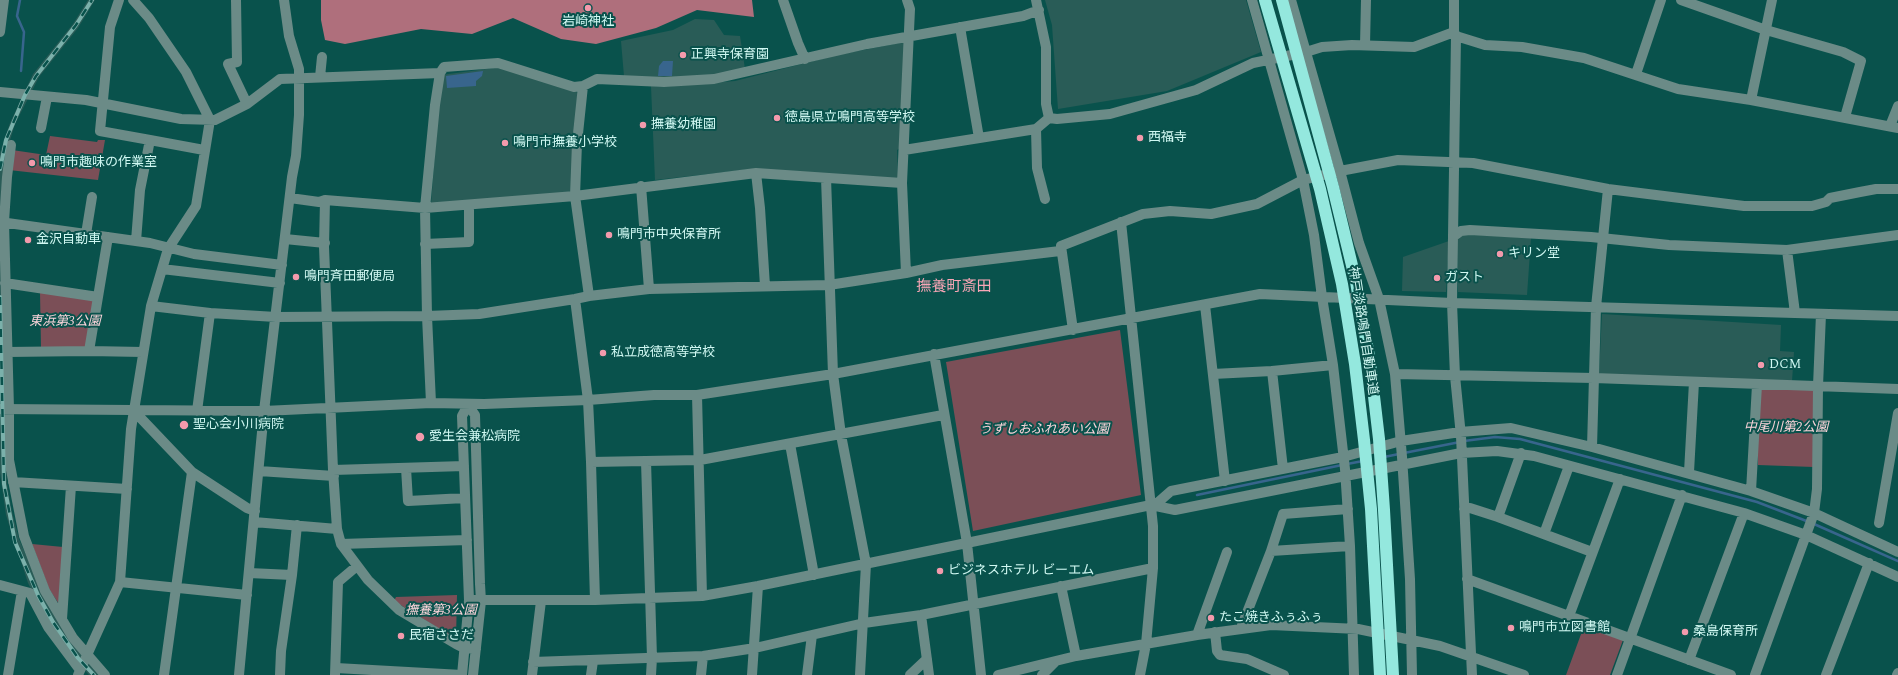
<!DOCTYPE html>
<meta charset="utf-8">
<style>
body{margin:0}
canvas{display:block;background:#09524c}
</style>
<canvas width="1898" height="675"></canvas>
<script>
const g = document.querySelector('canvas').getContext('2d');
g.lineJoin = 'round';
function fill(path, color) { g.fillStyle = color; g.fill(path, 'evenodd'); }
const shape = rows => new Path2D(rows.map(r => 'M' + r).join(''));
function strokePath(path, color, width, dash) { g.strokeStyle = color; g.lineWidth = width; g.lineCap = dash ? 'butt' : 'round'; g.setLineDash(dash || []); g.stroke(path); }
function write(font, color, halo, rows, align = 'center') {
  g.font = font + ' Spectral,"Noto Sans JP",serif'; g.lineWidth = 4; g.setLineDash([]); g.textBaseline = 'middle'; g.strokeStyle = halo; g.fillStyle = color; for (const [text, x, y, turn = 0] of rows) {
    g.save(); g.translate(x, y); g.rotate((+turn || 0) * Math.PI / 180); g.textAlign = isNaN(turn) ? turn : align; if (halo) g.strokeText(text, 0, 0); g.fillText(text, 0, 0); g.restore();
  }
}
fill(shape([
 [88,0,95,0,78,28,39,77,15,124,4,160,0,216,0,153,10,123,33,74,73,24],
 [1045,0,1246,0,1261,52,1167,91,1058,109,1052,25],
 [695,19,714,20,724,35,740,36,745,69,712,77,666,79,624,76,621,41,673,30],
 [905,42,900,148,897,150,898,177,896,180,752,169,655,180,651,86,661,87,735,81,837,55],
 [501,67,579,93,572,192,431,204,441,75],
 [0,218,5,446,7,484,12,512,19,539,48,606,70,641,98,675,89,675,78,663,42,611,28,583,6,515,0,473],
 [1463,234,1531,238,1527,295,1458,292,1457,238],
 [1449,241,1446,292,1402,291,1403,257],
 [1602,314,1781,325,1780,351,1794,352,1792,381,1599,374]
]), '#295c57');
fill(shape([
 [50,136,97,142,98,140,105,140,98,180,9,170,12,150,46,155],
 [40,292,94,300,88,347,41,348],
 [1120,330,1141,495,973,531,946,362],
 [1761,389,1815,389,1814,467,1758,465,1758,391],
 [32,544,63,547,59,604,49,589],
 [457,595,456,639,394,601,396,597],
 [1584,626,1623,640,1610,675,1566,675]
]), '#7b4f57');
fill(shape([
 [321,0,752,0,754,17,697,10,656,28,596,44,561,39,513,18,472,34,421,29,345,44,325,40,321,20]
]), '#af6f7c');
fill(shape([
 [663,61,673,61,672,76,658,76,659,66],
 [483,71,482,76,476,81,476,86,447,88,446,76]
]), '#38658d');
strokePath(shape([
 [20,0,17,16,24,32,21,71],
 [1464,441,1495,437,1520,439,1757,502,1809,522],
 [1404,453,1460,442],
 [1384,457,1399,454],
 [1347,464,1363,461],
 [1197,495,1342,465],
 [1814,524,1898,561]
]), '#38658d', 2.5);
strokePath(shape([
 [119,0,110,27,100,131,150,140,140,190,136,241],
 [236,0,237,62,228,64,247,104],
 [783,0,798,43,805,59],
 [1036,0,1046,47,1046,104,1049,118],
 [1252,0,1303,180,1314,235,1322,297,1333,365,1345,469,1350,546,1354,675],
 [1291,0,1340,171,1359,243,1379,299,1395,374,1402,457,1410,579,1412,675],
 [1454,0,1454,32,1456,36,1452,303,1455,376,1461,436,1472,675],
 [1681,0,1766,30,1843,52,1861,61,1845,117],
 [960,27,979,138],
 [0,32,4,0],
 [1456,36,1485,45,1522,47,1584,58,1678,89,1751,100,1898,128],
 [1365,45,1366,0],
 [1636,74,1661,0],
 [320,77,322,57],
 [583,86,577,143,575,196,589,296],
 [0,92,86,100,181,119,215,120,247,104,280,79,440,73],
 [1751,100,1772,0],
 [1049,118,1057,119,1110,114,1196,90,1253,63,1306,52,1322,47,1352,45,1414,47,1454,32],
 [1890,126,1898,106],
 [41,128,47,97],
 [1036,129,1037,168,1045,199],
 [150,140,204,150],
 [11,145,7,177,4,222,9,409,9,460,24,536,45,591,73,638,105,675],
 [904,150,1036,129,1049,118],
 [756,173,760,208,765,286],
 [826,178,833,374,841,435,866,564,860,675],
 [641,186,649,289],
 [290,198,319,202,325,200,425,208,575,196,756,173,902,183],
 [325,200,324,247,333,470,337,529,341,544,368,580,399,610,456,644,464,648,476,649],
 [0,222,150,243,194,254,282,265],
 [1121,222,1153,526,1153,568,1146,644,1140,675],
 [86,234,92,197],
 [1454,236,1461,231,1470,230,1591,237,1669,245,1787,250,1898,235],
 [108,237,89,351,143,352],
 [285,239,325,243],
 [425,244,469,242,469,205],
 [1787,250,1795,313],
 [162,269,280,283],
 [906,273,902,183,910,9,907,0],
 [5,283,98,297],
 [575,299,588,400,591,462,595,600],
 [1205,305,1225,481],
 [151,306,210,313,276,317,427,316,479,314,575,299,589,296,649,289,829,285,906,273,942,265,1060,251],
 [1073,330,1061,246,1143,214,1170,211,1211,214,1257,204,1303,180,1340,171,1398,160,1473,163,1608,189,1744,206,1812,206,1826,202,1830,198,1860,192,1876,189,1898,189],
 [7,352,89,351],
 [934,354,967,543,981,675],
 [1272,371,1283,469],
 [1213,374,1272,371,1333,365],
 [1395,374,1594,378,1898,389],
 [697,395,702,596],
 [431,403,427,316,425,208,435,105,440,73,444,67,498,63,574,87,583,86,597,79,664,82,714,79,867,44,1023,16,1039,10],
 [468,405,475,415,480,584,481,601,473,675],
 [0,409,264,411,292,177,296,156,299,115,299,69,289,36,284,0],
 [133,410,192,472,247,508,255,511],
 [197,411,210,313],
 [790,444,814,575],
 [1592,447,1596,307,1608,189],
 [646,461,652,658,651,675],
 [591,462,700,460,943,415],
 [406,468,408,501,465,498],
 [333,470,464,466],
 [259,471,334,476],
 [1689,472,1694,382],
 [13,482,127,489],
 [1751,491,1757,385],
 [1155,505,1171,491,1343,457,1401,441,1460,432,1511,428,1592,447,1751,491,1814,513,1898,552],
 [1464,509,1470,508,1498,517,1592,552],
 [1498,517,1521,453],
 [254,522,337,529],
 [1879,523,1898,413],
 [1544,534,1569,466],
 [341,544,467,540],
 [1271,551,1283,514,1348,509],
 [249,573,292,575,281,651,280,675],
 [292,575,297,525],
 [1467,579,1731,675],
 [120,582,247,595],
 [0,585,30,593,48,627,80,670],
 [1061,586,1076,656],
 [469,600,595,600,702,596,758,586,1151,505,1175,510,1461,453,1497,451,1534,456,1744,513,1806,535,1898,577],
 [921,615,929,675],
 [1569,616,1620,479],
 [62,619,71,486],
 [1241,628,1271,551,1350,546],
 [1215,632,1217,651,1220,655,1247,659,1284,675],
 [1197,635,1227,552],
 [1689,660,1744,513],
 [533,662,703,656,755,648,864,623,921,615,1153,568],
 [336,668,462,675],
 [8,675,22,591],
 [78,675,120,582,131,429,151,306,168,249,196,206,210,120,186,72,149,18,133,0],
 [164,675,192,472],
 [239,675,264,411,431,403,484,404,588,400,654,395,697,395,833,374,1260,294,1452,303,1898,316],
 [335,675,338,582,357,566],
 [462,675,469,600,462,416,468,405],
 [532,675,541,601],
 [591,675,593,661],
 [701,675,703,656],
 [752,675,758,586],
 [807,675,812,635],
 [910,675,927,659],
 [998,675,1076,656,1197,635,1271,625,1358,629,1440,646,1524,675],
 [1042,675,1055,662],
 [1617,675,1682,495],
 [1755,675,1814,513,1817,489,1818,386,1821,314],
 [1826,675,1869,563],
 [1897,675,1898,673]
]), '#6b8b87', 10);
const rail = shape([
 [0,169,6,140,25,95,36,76,76,25,92,0],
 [0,297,4,484,15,542,38,595,53,622,78,658,94,675]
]);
strokePath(rail, '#7bb1ab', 4);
strokePath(rail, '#09524c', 2.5, [8]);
strokePath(shape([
 [1265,0,1320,189,1342,284,1355,364,1364,440,1371,509,1380,675],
 [1282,0,1333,187,1356,282,1370,362,1379,439,1384,510,1393,675]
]), '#94e8de', 12);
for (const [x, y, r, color] of [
 [588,8,4,"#f39aac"],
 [683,55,4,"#f39aac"],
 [777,118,4,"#f39aac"],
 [643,125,4,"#f39aac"],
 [1140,138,4,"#f39aac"],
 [505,143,4,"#f39aac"],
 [32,163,4,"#f39aac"],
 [609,235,4,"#f39aac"],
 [28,240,4,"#f39aac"],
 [1500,254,4,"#f39aac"],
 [296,277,4,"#f39aac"],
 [1437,278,4,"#f39aac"],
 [603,353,4,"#f39aac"],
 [1761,365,4,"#f39aac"],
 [184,425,5,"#f39aac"],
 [420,437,5,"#f39aac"],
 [940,571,4,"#f39aac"],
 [1211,618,4,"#f39aac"],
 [1511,628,4,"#f39aac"],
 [1685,632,4,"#f39aac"],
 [401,636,4,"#f39aac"]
]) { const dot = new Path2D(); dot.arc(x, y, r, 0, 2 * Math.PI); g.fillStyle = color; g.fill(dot); strokePath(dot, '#09524c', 1.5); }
write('13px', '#d0f8f2', '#09524c', [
 ["岩崎神社",588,22,"center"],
 ["正興寺保育園",691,55],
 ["徳島県立鳴門高等学校",785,118],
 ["撫養幼稚園",651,125],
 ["西福寺",1148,138],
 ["鳴門市撫養小学校",513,143],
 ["鳴門市趣味の作業室",40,163],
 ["鳴門市中央保育所",617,235],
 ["金沢自動車",36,240],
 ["キリン堂",1508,254],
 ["鳴門斉田郵便局",304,277],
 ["ガスト",1445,278],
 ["私立成徳高等学校",611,353],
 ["DCM",1769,365],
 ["聖心会小川病院",193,425],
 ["愛生会兼松病院",429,437],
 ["ビジネスホテル ビーエム",948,571],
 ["たこ焼きふぅふぅ",1219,618],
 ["鳴門市立図書館",1519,628],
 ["桑島保育所",1693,632],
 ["民宿ささだ",409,636]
], 'left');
write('italic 13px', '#fbd4da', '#09524c', [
 ["東浜第3公園",65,322],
 ["中尾川第2公園",1786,428],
 ["うずしおふれあい公園",1044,430],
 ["撫養第3公園",441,611]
]);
write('13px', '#d0f8f2', '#09524c', [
 ["神戸淡路鳴門自動車道",1362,331,81]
]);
write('15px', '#f9a6b6', '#09524c', [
 ["撫養町斎田",954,288]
]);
</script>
